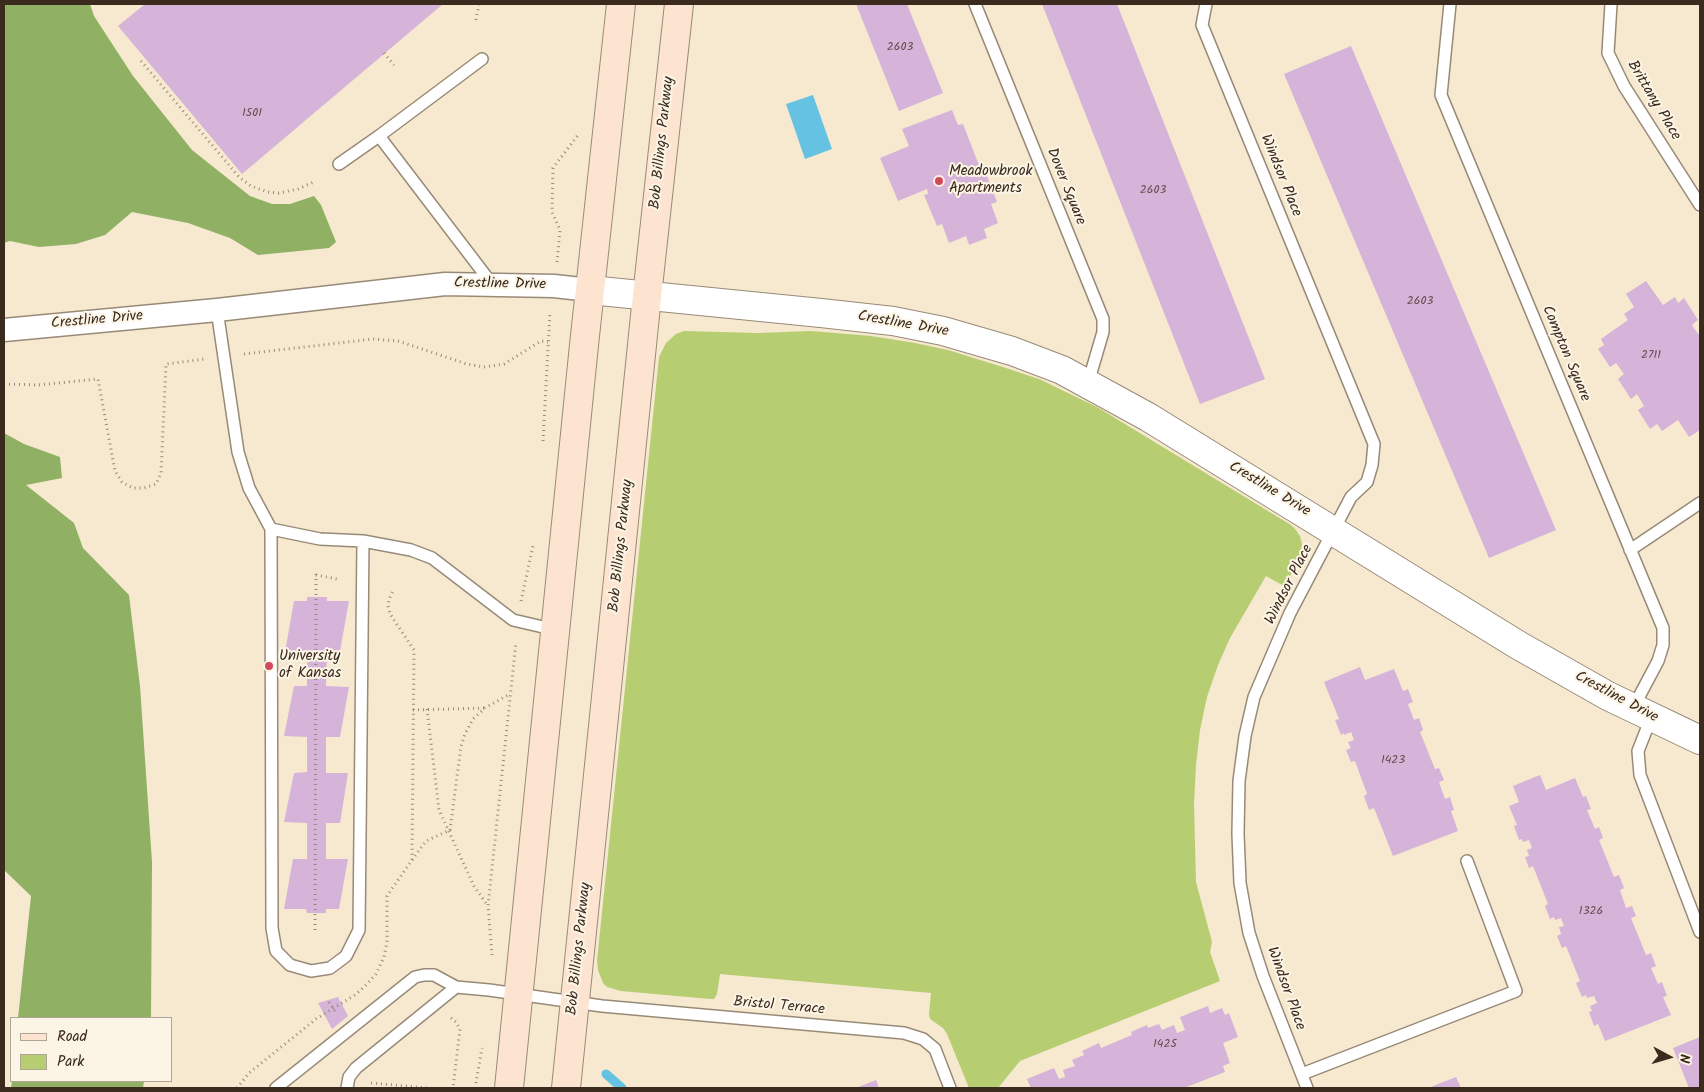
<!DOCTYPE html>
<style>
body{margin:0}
#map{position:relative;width:1704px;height:1092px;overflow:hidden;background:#f6e9d0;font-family:Kalam,sans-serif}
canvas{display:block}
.frame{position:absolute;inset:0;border:5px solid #3b2a1e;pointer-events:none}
.legend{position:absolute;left:10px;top:1017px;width:162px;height:65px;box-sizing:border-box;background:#fcf5e5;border:1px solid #afa495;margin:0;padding:6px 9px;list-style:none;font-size:15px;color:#3b2a1e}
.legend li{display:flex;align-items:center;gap:10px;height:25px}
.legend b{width:25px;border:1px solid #afa495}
.north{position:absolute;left:1644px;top:1032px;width:50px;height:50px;-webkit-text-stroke:4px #fcf5e5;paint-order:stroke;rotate:96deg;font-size:14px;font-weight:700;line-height:20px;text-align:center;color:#3b2a1e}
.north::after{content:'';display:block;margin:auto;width:18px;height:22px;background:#3b2a1e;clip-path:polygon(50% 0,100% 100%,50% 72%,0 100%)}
</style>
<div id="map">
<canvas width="1704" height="1092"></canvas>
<div class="frame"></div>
<ul class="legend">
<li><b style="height:6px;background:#fde4d0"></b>Road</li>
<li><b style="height:14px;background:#b6cd72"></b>Park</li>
</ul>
<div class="north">N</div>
</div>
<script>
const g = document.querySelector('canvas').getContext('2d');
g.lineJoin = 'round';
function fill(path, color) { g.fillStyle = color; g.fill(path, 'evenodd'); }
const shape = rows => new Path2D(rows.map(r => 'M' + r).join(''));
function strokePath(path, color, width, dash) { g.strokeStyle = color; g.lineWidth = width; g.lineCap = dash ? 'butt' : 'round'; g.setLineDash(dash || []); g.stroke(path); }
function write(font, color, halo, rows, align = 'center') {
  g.font = font + ' Kalam,sans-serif'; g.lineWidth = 4; g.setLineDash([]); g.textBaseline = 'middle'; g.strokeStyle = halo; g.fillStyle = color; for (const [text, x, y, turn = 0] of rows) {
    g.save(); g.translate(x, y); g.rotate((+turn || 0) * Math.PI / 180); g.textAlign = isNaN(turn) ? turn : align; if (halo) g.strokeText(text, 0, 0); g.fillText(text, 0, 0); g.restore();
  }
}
fill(shape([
 [684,331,757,333,811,331,871,336,915,343,948,350,1006,368,1039,379,1097,407,1291,525,1296,530,1300,536,1302,544,1299,561,1284,586,1266,576,1230,638,1218,665,1207,697,1200,730,1196,765,1194,804,1196,882,1212,942,1210,952,1220,981,1020,1061,998,1088,969,1088,947,1034,943,1028,930,1019,929,1014,931,993,720,974,717,994,714,999,710,999,621,991,607,987,603,983,598,970,597,961,659,357,666,343,676,334]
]), '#b6cd72');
fill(shape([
 [4,4,90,4,94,16,133,76,192,150,250,196,272,204,290,204,314,196,321,205,336,242,329,248,258,255,230,238,188,223,132,212,105,235,76,244,39,247,10,241,4,243],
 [4,433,24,444,60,457,62,478,26,485,74,523,83,548,129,595,140,686,152,862,151,1018,18,1018,31,896,4,870],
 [12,1081,144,1081,143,1088,11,1088]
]), '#90b064');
fill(shape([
 [813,95,832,149,805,159,786,104]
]), '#65c2e3');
strokePath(shape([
 [606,1074,622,1088]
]), '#65c2e3', 9);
fill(shape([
 [145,4,443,4,242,174,118,26],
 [856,4,907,4,943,93,899,111],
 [1042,4,1117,4,1265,379,1200,404],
 [1351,46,1556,530,1489,558,1284,74],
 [952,110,958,125,963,124,980,168,977,169,978,173,985,171,997,202,991,204,998,223,984,229,987,238,969,245,966,236,949,243,942,224,937,226,924,195,928,194,927,189,898,201,880,158,909,146,902,129],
 [1646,281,1663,305,1675,297,1678,303,1684,298,1698,320,1692,325,1698,334,1700,333,1700,430,1689,437,1678,420,1662,431,1657,424,1650,429,1638,410,1644,406,1637,394,1631,399,1618,379,1624,374,1616,363,1610,367,1598,349,1604,345,1601,339,1628,320,1624,314,1634,307,1626,294],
 [307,597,327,597,327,601,349,601,340,651,327,651,326,686,349,687,340,737,326,737,326,773,348,773,340,823,326,823,326,859,348,859,339,909,326,909,326,913,307,913,306,909,284,909,293,859,307,859,307,823,284,822,294,773,307,772,307,737,284,736,294,686,307,686,307,651,285,652,294,601,307,601],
 [1360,667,1365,680,1394,669,1403,691,1408,689,1413,702,1408,704,1414,720,1419,718,1423,730,1420,732,1435,769,1439,768,1444,780,1439,782,1445,799,1450,797,1454,810,1451,811,1458,831,1393,856,1374,808,1369,810,1364,796,1367,794,1355,761,1351,762,1346,750,1351,748,1348,742,1354,740,1351,732,1344,735,1344,733,1341,735,1335,720,1339,719,1324,682],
 [1540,775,1546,790,1575,778,1583,797,1586,796,1591,809,1587,810,1595,829,1599,827,1603,838,1599,840,1614,877,1619,875,1624,888,1620,890,1626,908,1632,906,1636,916,1631,918,1646,955,1651,953,1656,966,1651,968,1658,984,1662,982,1667,996,1663,997,1671,1015,1605,1041,1598,1024,1594,1026,1589,1012,1592,1011,1590,1006,1597,1003,1594,996,1587,998,1586,995,1582,997,1576,983,1580,981,1566,946,1562,948,1557,936,1561,934,1559,927,1564,926,1561,918,1555,920,1554,917,1550,919,1545,906,1548,904,1533,866,1529,868,1525,857,1529,856,1527,850,1532,848,1529,840,1523,842,1522,839,1519,840,1514,826,1517,825,1509,806,1519,802,1513,786],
 [338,997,348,1016,332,1029,318,1003],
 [1208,1006,1210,1013,1222,1008,1225,1015,1229,1013,1238,1037,1223,1043,1230,1063,1223,1066,1225,1072,1184,1088,1172,1088,1172,1087,1168,1088,1031,1088,1027,1079,1054,1068,1059,1079,1065,1077,1063,1070,1075,1066,1072,1060,1084,1055,1082,1051,1099,1043,1101,1048,1132,1035,1131,1032,1147,1025,1148,1028,1159,1024,1162,1030,1174,1025,1177,1033,1185,1030,1180,1017],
 [1700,1037,1700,1088,1689,1088,1673,1048],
 [1456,1077,1461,1088,1428,1088],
 [876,1080,879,1088,856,1088]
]), '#d6b3d8');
const service = shape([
 [975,4,1103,319,1103,332,1088,383],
 [1206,4,1202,25,1374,444,1372,465,1367,482,1351,497,1290,613,1254,697,1245,736,1239,781,1238,834,1240,883,1249,933,1263,976,1307,1088],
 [1450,4,1441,95,1663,628,1663,645,1658,661,1633,708],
 [1611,4,1608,53,1624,86,1700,205],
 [379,136,492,284],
 [339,164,379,136,482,59],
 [217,310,238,452,249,488,271,529,320,539,363,541,411,550,432,558,513,620,556,630],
 [271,529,272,928,276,951,290,965,311,971,330,968,346,956,359,930,363,541],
 [1630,550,1700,503],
 [1651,718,1638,751,1640,775,1700,932],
 [1302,1074,1516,991,1467,861],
 [276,1088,415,977,424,975,434,975,456,987,489,990,602,1006,904,1033,923,1039,935,1049,950,1088],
 [347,1088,349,1077,356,1068,456,987]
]);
const minor = shape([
 [4,330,217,310,445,284,554,286,590,290]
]);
const tertiary = shape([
 [590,290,821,313,893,321,943,331,1012,351,1062,370,1148,417,1518,645,1608,696,1700,740]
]);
const secondary = shape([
 [509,1088,584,345,621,4],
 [566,1088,647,296,679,4]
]);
strokePath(service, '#988a77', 14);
strokePath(minor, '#988a77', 25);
strokePath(tertiary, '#988a77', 30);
strokePath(secondary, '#988a77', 30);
strokePath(shape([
 [476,20,479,4],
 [384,53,394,65],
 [141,61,239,177,251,186,268,192,279,193,298,189,314,182],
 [557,262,560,230,552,212,553,168,578,135],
 [244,354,373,339,398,341,467,364,484,367,504,364,541,341,548,342],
 [4,384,38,385,98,379,115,471,122,482,133,488,144,488,156,484,161,474,166,364,205,359],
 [543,441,550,312],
 [521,601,533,546],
 [427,709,439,810,474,886,488,906],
 [413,710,484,708],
 [412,860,426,841,450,830,461,746,465,734,473,719,485,708,510,694],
 [315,930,316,575,337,579],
 [492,955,488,906,516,642],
 [329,1002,337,1014],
 [451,1018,456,1022,460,1029,453,1088],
 [371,1083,428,1088],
 [237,1088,249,1073,316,1019,355,995,365,986,376,974,384,957,387,942,387,896,412,860,414,650,390,614,388,606,389,599,394,589],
 [475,1088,482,1048]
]), '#988a77', 3, [1, 4]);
strokePath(service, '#fff', 11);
strokePath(minor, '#fff', 22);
strokePath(tertiary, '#fff', 28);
strokePath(secondary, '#fde4d0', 28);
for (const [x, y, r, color] of [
 [939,181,5,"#d1495b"],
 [269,666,5,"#d1495b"]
]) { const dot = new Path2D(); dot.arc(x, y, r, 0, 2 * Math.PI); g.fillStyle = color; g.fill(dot); strokePath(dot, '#fcf5e5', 2); }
write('12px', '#624c4c', null, [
 ["2603",900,48],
 ["1501",252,114],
 ["2603",1153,191],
 ["2603",1420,302],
 ["2711",1651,356],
 ["1423",1393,761],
 ["1326",1591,912],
 ["1425",1165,1045]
]);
write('15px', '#3b2a1e', '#fcf5e5', [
 ["Brittany Place",1653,101,59],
 ["Bob Billings Parkway",663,143,-84],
 ["Windsor Place",1280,176,68],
 ["Dover Square",1065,187,68],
 ["Crestline Drive",500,285,1],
 ["Crestline Drive",97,321,-5],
 ["Crestline Drive",903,325,10],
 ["Compton Square",1565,354,67],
 ["Crestline Drive",1269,490,31],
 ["Bob Billings Parkway",622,546,-84],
 ["Windsor Place",1290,585,-63],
 ["Crestline Drive",1616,698,28],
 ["Bob Billings Parkway",580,949,-84],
 ["Windsor Place",1285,989,70],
 ["Bristol Terrace",779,1007,5]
]);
write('15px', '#3b2a1e', '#fcf5e5', [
 ["Meadowbrook",949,172],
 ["Apartments",949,189],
 ["University",279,657],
 ["of Kansas",279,674]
], 'left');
</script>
